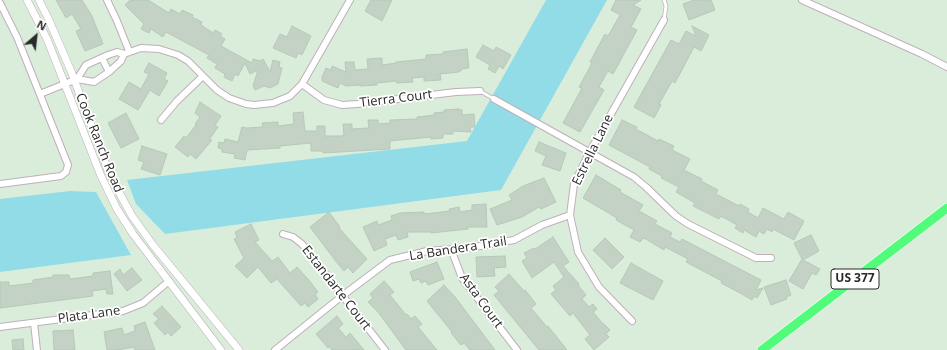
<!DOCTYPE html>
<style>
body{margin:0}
#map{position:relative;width:947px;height:350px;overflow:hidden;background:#daeddb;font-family:"Open Sans",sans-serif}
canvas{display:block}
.north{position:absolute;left:16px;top:16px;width:40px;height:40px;-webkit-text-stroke:3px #fff;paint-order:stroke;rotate:28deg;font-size:11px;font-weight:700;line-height:16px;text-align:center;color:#2a2a2a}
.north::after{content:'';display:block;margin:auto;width:14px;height:18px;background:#2a2a2a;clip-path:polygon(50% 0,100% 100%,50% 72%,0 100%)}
</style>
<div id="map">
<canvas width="947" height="350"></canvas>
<div class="north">N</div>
</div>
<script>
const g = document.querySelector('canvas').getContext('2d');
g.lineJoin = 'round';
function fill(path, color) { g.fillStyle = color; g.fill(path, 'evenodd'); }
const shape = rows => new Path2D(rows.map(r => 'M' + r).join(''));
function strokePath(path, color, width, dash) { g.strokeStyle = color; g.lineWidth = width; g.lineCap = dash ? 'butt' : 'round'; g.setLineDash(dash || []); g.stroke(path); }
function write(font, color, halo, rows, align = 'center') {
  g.font = font + ' "Open Sans",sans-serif'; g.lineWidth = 3.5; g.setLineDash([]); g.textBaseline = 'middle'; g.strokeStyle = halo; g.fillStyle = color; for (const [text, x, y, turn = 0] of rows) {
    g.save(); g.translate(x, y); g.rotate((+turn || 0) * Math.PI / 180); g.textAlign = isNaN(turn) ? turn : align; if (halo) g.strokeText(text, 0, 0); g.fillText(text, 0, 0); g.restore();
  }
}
fill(shape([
 [546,0,607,0,501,190,165,234,136,204,127,180,467,141],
 [70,191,96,192,131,255,0,272,0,199]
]), '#92dce8');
const building = shape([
 [56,0,82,0,92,16,103,44,85,51,76,31,81,29,72,14,66,18,56,0],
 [130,0,148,0,169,13,171,9,180,14,182,10,193,15,192,17,202,22,201,25,213,33,215,30,222,34,220,36,225,39,221,46,252,63,253,59,260,61,263,59,270,72,273,60,280,62,279,67,282,68,278,84,270,88,264,86,255,90,253,86,258,70,250,74,245,63,238,76,235,74,232,81,224,77,225,74,215,68,217,64,207,58,209,55,166,32,163,37,151,29,149,33,141,29,144,24,125,5,130,0],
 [371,0,392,0,382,21,365,11,371,0],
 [616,0,641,0,633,5,641,9,631,27,637,30,613,74,608,71,605,76,599,87,604,90,580,132,563,123,582,88,579,87,592,63,590,62,605,34,608,36,620,15,611,10,616,0],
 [694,0,711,0,715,10,689,20,683,4,694,0],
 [292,26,311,36,302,55,298,53,296,58,273,48,280,34,287,37,292,26],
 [692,26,709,35,701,51,694,47,675,83,672,81,659,104,661,105,654,118,634,107,671,40,679,44,686,31,696,36,692,26],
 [483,45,494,51,496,47,511,55,503,69,499,66,495,73,488,69,490,65,476,57,483,45],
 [467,49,469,68,461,69,461,71,459,71,459,72,440,74,441,80,424,81,424,77,412,78,413,82,397,83,396,81,377,83,377,85,360,86,360,85,346,86,340,83,338,88,322,81,322,77,326,68,331,70,332,66,346,72,345,62,354,62,355,70,368,69,367,59,382,58,382,65,396,63,396,62,426,59,426,55,443,54,443,52,467,49],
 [149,63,167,73,164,79,168,81,159,96,150,90,138,110,119,99,129,82,141,89,149,74,144,72,149,63],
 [200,102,221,116,215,125,218,127,209,140,212,140,196,159,190,154,188,157,175,147,184,136,186,138,196,125,195,124,200,117,195,113,200,102],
 [458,109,462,110,462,115,474,114,475,127,470,127,471,132,453,131,453,134,443,134,443,138,431,139,431,137,390,141,390,149,323,153,323,151,311,151,311,143,280,146,280,148,247,150,245,160,234,158,235,154,222,152,222,149,218,148,219,142,224,143,225,139,238,142,242,127,247,128,263,127,262,123,278,122,278,126,294,124,293,113,303,112,305,131,317,131,317,126,325,126,325,136,341,136,344,135,343,124,352,124,352,129,369,128,368,120,378,120,378,124,390,123,390,120,417,119,417,117,435,115,434,113,444,112,444,110,458,109],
 [126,113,139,139,121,148,108,123,126,113],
 [622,120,637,127,636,129,658,141,659,139,674,146,672,150,690,159,684,170,702,179,701,181,718,190,716,194,739,206,740,204,749,209,748,212,758,218,763,208,784,219,788,212,804,221,794,240,773,229,772,232,767,229,764,234,759,231,756,237,744,230,743,233,735,228,737,225,721,216,719,219,693,206,695,203,676,192,679,187,661,178,662,176,649,169,650,167,609,145,622,120],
 [539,142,566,153,560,171,542,165,546,156,535,151,539,142],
 [142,146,167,154,160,175,141,169,144,162,138,160,142,146],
 [596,175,621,190,620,192,643,205,639,211,657,221,655,224,672,233,670,237,680,242,682,239,761,280,756,290,763,288,757,298,754,296,752,300,740,293,721,283,722,281,686,262,688,259,665,247,664,250,644,238,640,242,630,237,634,230,616,220,617,218,583,198,596,175],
 [544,178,556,202,541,209,539,207,522,217,497,225,490,209,512,200,509,195,523,186,544,178],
 [486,204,487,227,468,227,468,229,431,233,431,232,407,232,408,237,398,240,396,235,385,239,387,245,374,251,363,227,377,221,378,225,392,220,391,216,400,213,424,212,424,214,450,211,449,209,459,207,460,212,472,210,472,205,486,204],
 [329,212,340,227,339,228,367,259,353,273,348,267,344,271,338,264,310,227,329,212],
 [251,224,259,240,255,242,272,261,278,257,290,273,297,267,308,279,318,292,315,294,318,299,308,307,305,303,301,306,277,279,271,283,258,267,247,278,235,266,244,258,234,239,237,238,235,232,251,224],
 [811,235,819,251,803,260,820,269,816,275,812,273,803,289,789,281,802,259,794,243,811,235],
 [553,237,569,262,563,266,579,284,578,285,586,295,582,299,589,307,593,304,597,309,593,312,603,324,603,323,610,330,606,334,609,337,594,350,585,339,590,335,573,313,570,316,551,294,556,290,553,286,564,277,554,262,532,278,522,261,527,258,524,253,534,248,535,249,553,237],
 [605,238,624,257,612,269,593,250,605,238],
 [505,256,506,267,494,268,495,276,477,277,476,257,505,256],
 [437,262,444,279,428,285,426,281,421,283,419,279,413,281,410,272,437,262],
 [631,263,663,281,653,300,620,283,631,263],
 [132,268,142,280,127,291,114,274,120,269,123,275,132,268],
 [110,271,113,294,107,294,106,289,92,291,93,296,0,308,0,282,9,282,9,286,33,283,33,280,53,277,53,275,69,275,70,279,93,276,93,273,110,271],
 [509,274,524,291,525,290,536,304,531,308,547,327,548,326,567,350,539,350,494,295,499,291,495,287,509,274],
 [786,280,791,295,786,297,787,299,771,305,764,287,786,280],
 [384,281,394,292,390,295,406,315,407,314,411,319,415,316,422,324,418,327,437,350,406,350,378,312,368,302,373,298,370,294,384,281],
 [444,285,455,297,495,350,470,350,464,343,461,345,451,333,452,332,427,301,444,285],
 [162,306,181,327,171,336,168,332,165,335,154,323,159,319,153,314,162,306],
 [337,316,343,324,338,328,346,337,350,333,364,350,332,350,329,346,328,348,316,334,337,316],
 [145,322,155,350,135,350,134,347,117,350,107,350,104,332,122,328,124,335,135,331,134,326,145,322],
 [73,330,75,350,54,350,53,331,73,330],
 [23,339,24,350,13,350,12,340,23,339]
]);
fill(building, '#c3d2c5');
strokePath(building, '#b4c9b7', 1);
const service = shape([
 [664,0,666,6,664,20],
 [480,91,494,99]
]);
const minor = shape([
 [107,0,117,21,129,51],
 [802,0,922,54,947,67],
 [0,3,17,37,68,165,66,172,61,176,0,184],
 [102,58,109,72],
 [77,79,86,65,108,55,117,52,124,54,141,48,159,49,178,55,188,61,217,90,229,98,246,104,254,105,273,103,290,96,302,84,350,0],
 [302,84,324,100,342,105,357,104,456,92,480,91],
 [40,94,77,79,94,82,109,72,121,61,124,54],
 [494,99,634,177,646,187,676,216,688,224,756,258,771,258],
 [161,120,177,101,203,76],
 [283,234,293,237,302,244,385,350],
 [451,249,462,278,517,350],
 [632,321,599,287,578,252,570,215,574,184,589,153,664,20],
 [34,323,37,350],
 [0,327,123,311,143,303,169,281],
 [275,350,342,296,390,260,427,251,469,248,514,240,542,225,570,215]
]);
const tertiary = shape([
 [27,0,47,39,101,176,117,209,133,234,221,350],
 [39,0,48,18,71,71,108,170,121,196,132,216,153,245,239,350]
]);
const primary = shape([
 [762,350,947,208]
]);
strokePath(service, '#bfafba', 4.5);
strokePath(minor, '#bfafba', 8);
strokePath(tertiary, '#bfafba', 8);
strokePath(primary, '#fff', 10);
strokePath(service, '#fff', 3);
strokePath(minor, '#fff', 6);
strokePath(tertiary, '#fff', 7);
strokePath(primary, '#51fc7b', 9);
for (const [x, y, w] of [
 [855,279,48]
]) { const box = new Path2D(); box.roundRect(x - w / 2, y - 10, w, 20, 3); g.fillStyle = '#fff'; g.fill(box); strokePath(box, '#2a2a2a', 1); }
write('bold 12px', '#2a2a2a', null, [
 ["US 377",855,279]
]);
write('13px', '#2a2a2a', '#fff', [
 ["Tierra Court",396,99,-7],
 ["Cook Ranch Road",99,143,68],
 ["Estrella Lane",593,150,-64],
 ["La Bandera Trail",458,249,-9],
 ["Estandarte Court",336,288,52],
 ["Asta Court",481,301,54],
 ["Plata Lane",89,315,-8]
]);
</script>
